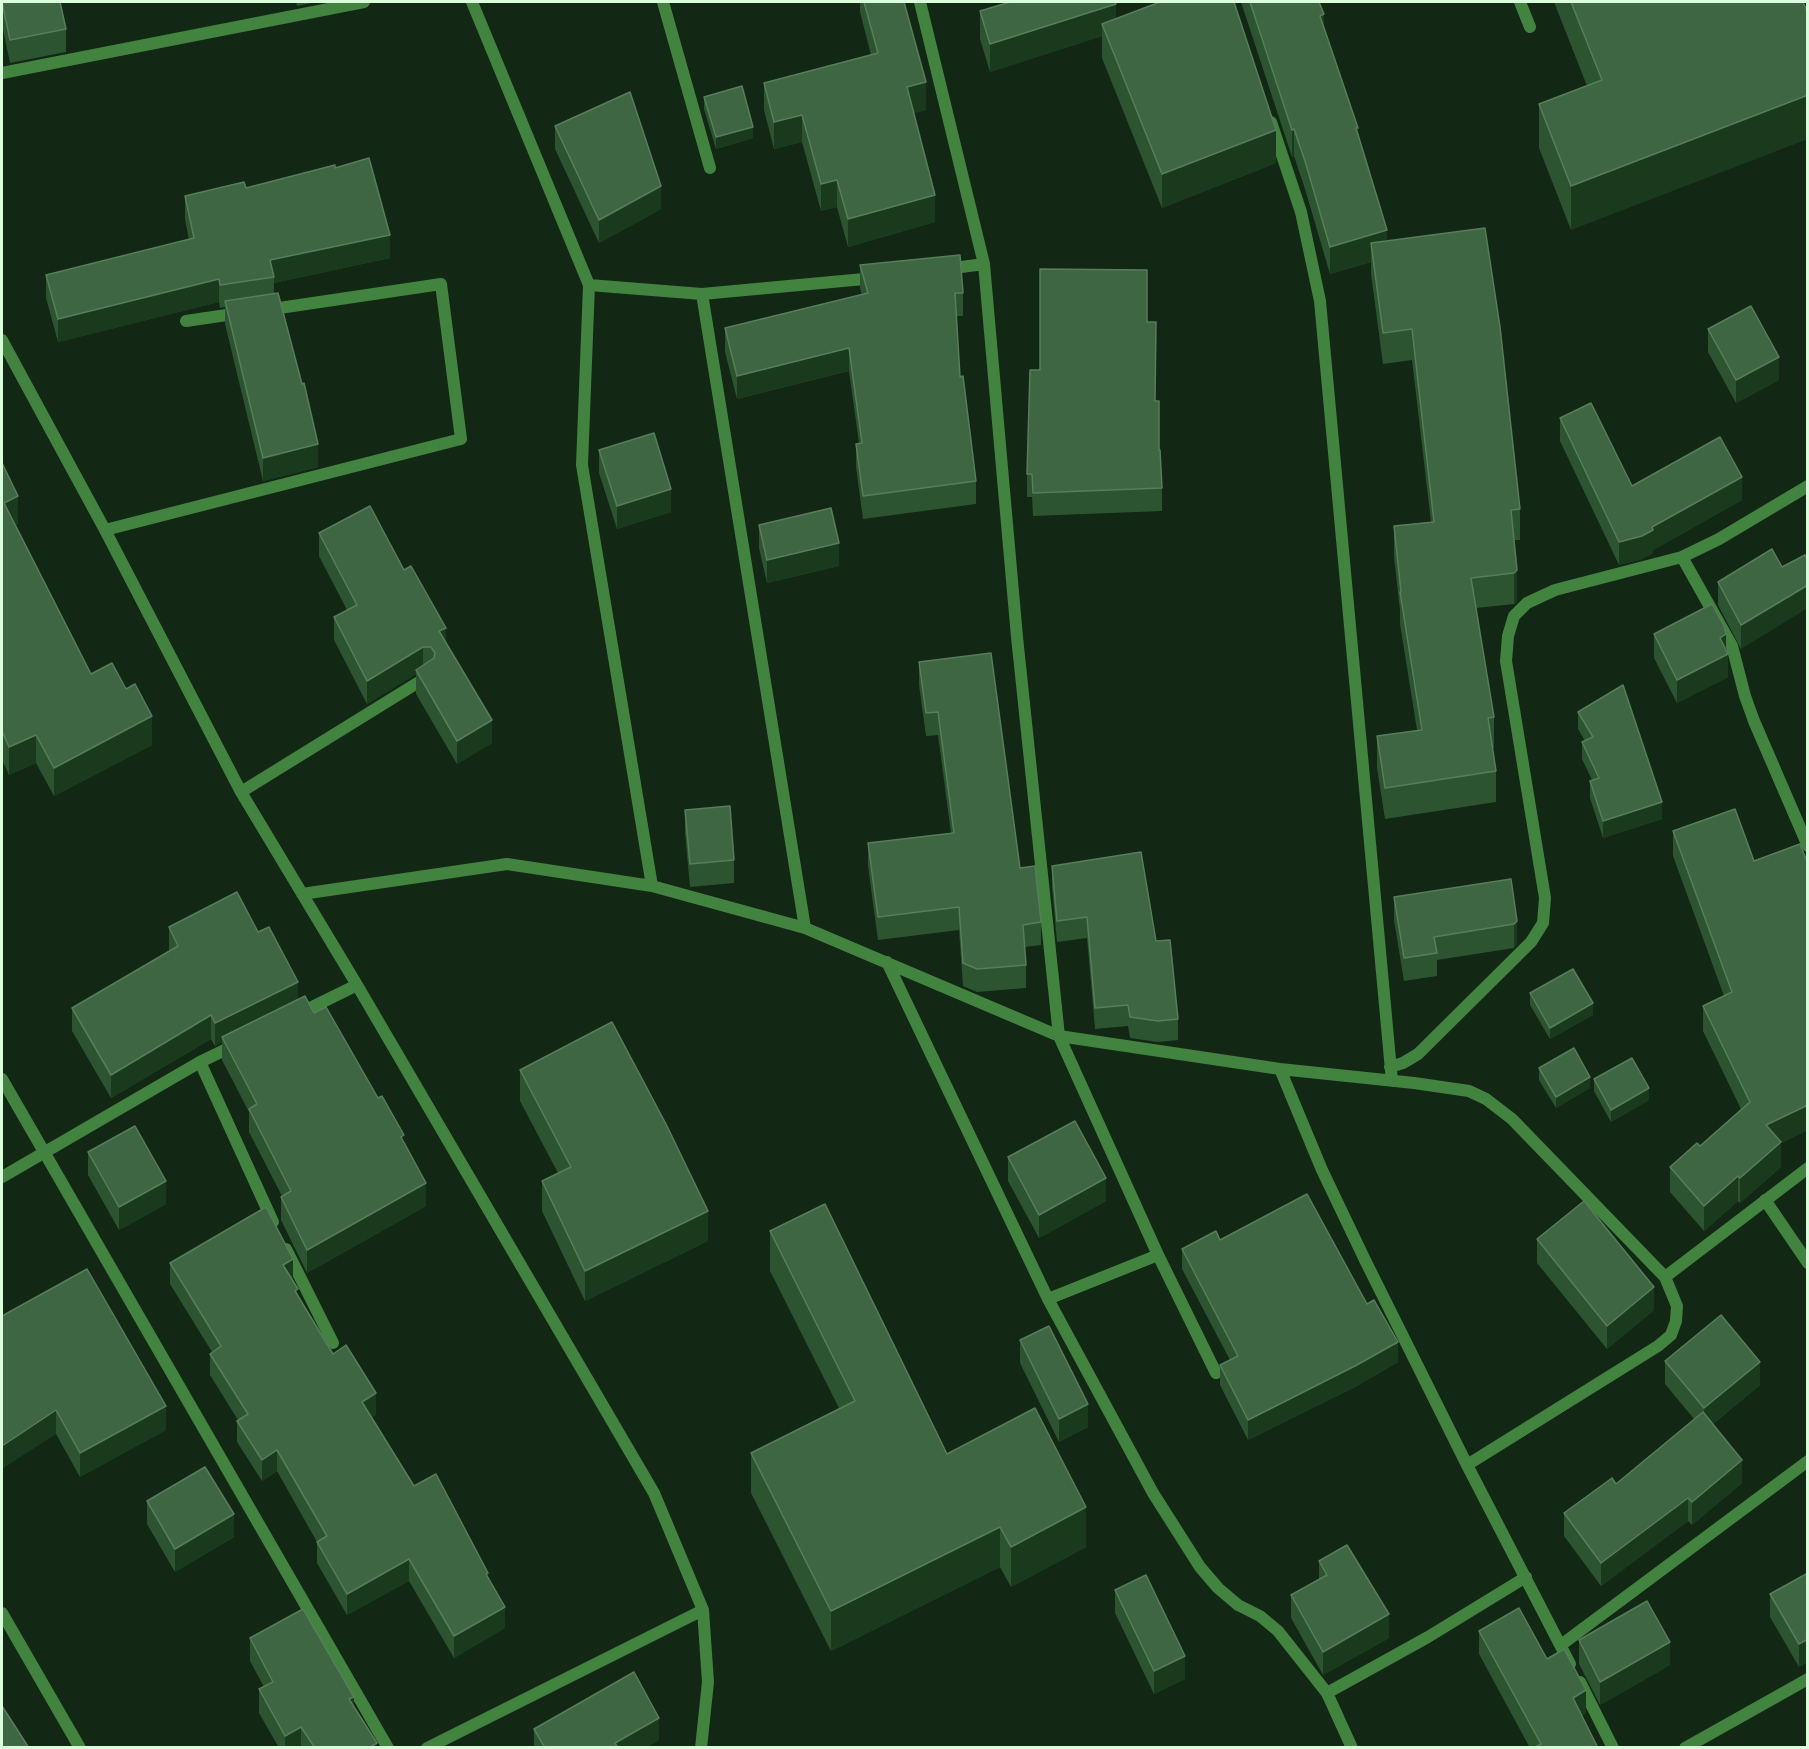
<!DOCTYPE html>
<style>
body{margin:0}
#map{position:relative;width:1809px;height:1749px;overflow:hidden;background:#122714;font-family:Arial,sans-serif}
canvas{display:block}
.frame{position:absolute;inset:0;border:3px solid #dafddc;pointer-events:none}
</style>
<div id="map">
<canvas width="1809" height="1749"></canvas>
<div class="frame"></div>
</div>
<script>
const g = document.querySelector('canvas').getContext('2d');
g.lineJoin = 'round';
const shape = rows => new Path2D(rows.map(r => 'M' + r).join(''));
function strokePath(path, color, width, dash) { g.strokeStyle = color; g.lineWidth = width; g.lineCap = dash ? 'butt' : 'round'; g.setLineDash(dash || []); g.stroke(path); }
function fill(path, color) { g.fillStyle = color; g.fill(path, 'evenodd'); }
strokePath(shape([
 [472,2,589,285,582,465,652,886],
 [663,2,710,168],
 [920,2,984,264,1017,637,1059,1036,1158,1255,1216,1373],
 [1520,2,1530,27],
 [2,73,364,2],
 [1271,122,1301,212,1320,301,1392,1081],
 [946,269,984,264],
 [589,285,702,294,875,278],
 [702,294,805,928],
 [186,321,240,313],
 [2,340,105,530,241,792,357,985,654,1493,703,1610,708,1682,701,1748],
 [105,530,461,439,441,284,266,310],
 [1682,557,1732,646,1745,696,1754,721,1808,846],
 [241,792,427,677],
 [302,894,507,864,652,886,805,928,1059,1036,1280,1069,1414,1083,1469,1091,1486,1099,1512,1119,1665,1277,1677,1306,1676,1321,1671,1335,1658,1346,1467,1465],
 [887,962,1048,1299,1153,1493,1200,1567,1218,1588,1238,1605,1260,1616,1278,1631,1327,1693],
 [296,1015,357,985],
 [200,1062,273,1222],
 [1390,1067,1403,1063,1418,1054,1531,942,1543,923,1545,898,1506,661,1508,636,1514,616,1527,603,1555,590,1682,557,1719,539,1808,486],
 [1280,1069,1322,1170,1365,1260,1467,1465,1570,1664],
 [2,1079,388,1748],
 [2,1177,200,1062,235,1045],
 [1765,1200,1808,1263],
 [286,1249,333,1343],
 [1665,1277,1808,1168],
 [1048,1299,1158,1255],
 [2,1613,80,1748],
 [1561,1645,1808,1461],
 [1580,1682,1613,1748],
 [427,1748,703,1610],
 [1352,1748,1327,1693,1428,1637,1526,1577],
 [1685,1748,1808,1679]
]), '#428340', 12);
fill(shape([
 [2,2,66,29,66,52,10,63,2,25],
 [296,2,316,2,297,6],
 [860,2,904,2,926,110,913,113,935,222,848,247,837,207,821,211,802,142,774,149,764,110,764,83,871,55,860,12],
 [1241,2,1319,2,1324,27,1358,133,1387,241,1520,509,1520,540,1514,540,1517,601,1514,604,1476,608,1494,717,1494,748,1492,748,1496,771,1496,802,1385,819,1377,768,1377,736,1417,730,1400,624,1400,610,1394,557,1394,526,1431,522,1412,360,1383,364,1371,274,1371,262,1330,274,1305,189,1294,156,1292,157],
 [1554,2,1803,2,1571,230,1539,148,1539,104,1587,86],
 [980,11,1116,19,1276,163,1162,208,1102,58,1102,36,990,72,980,39],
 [704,97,753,138,716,149,704,109],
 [555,126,661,209,599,243,555,149],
 [335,168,390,258,274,283,274,293,318,467,263,481,225,324,225,307,220,308,219,302,58,342,46,298,46,275,189,240,185,219,185,196,246,188],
 [860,265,963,293,963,316,956,316,960,377,976,481,976,504,863,519,856,467,856,444,859,443,849,371,737,399,725,352,725,328,862,295,860,288],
 [1147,322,1155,401,1162,488,1162,511,1033,516,1032,497,1027,497,1027,474,1040,370],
 [1708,329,1779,380,1736,403,1708,352],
 [1560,418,1632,486,1742,500,1653,550,1653,553,1642,559,1619,565,1560,441],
 [599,450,671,512,617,529,599,473],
 [2,463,18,524,16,525,91,674,152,745,54,796,36,763,9,775,2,760],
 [759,525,839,566,767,583,759,548],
 [319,533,404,570,446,642,492,743,457,764,416,694,416,674,367,704,334,640,334,617,347,610,319,556],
 [1782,567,1741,649,1718,605,1718,582],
 [1654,634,1726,651,1728,677,1677,703,1654,658],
 [919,662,1020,868,1041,922,1041,945,1025,947,1026,965,1026,988,977,992,963,986,959,930,878,940,868,866,868,843,951,833,938,735,926,736,919,685],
 [1578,712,1662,819,1603,838,1590,798,1590,781,1592,780,1582,759,1582,742,1585,741,1578,729],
 [685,810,734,860,734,883,690,887,685,833],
 [1673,831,1754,861,1808,864,1808,1130,1781,1143,1781,1167,1740,1203,1738,1201,1704,1231,1670,1192,1670,1167,1700,1146,1741,1109,1703,1031,1703,1006,1724,996,1673,856],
 [1052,866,1156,941,1178,1019,1178,1040,1158,1042,1130,1038,1128,1026,1095,1029,1087,938,1057,942,1052,887],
 [1511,879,1517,944,1514,948,1437,960,1437,976,1404,981,1394,920,1394,897],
 [169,927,258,932,298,1000,314,1013,378,1098,404,1143,426,1206,307,1273,281,1220,281,1197,282,1196,249,1132,249,1112,222,1060,222,1042,215,1046,211,1039,111,1098,72,1031,72,1008,169,952],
 [1530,993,1593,1015,1550,1039,1530,1005],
 [1539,1068,1590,1088,1556,1108,1539,1080],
 [520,1070,708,1241,585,1301,542,1211,542,1181,558,1173,520,1101],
 [1594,1079,1649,1100,1611,1122,1594,1091],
 [88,1152,166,1204,119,1230,88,1175],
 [1008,1157,1106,1201,1039,1238,1008,1181],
 [770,1231,947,1454,1086,1547,1011,1587,1000,1567,831,1651,751,1493,751,1453,839,1408,770,1271],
 [1537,1239,1654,1310,1607,1349,1537,1263],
 [1220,1240,1398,1362,1355,1387,1248,1440,1220,1385,1220,1365,1230,1360,1182,1269,1182,1249],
 [170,1263,293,1281,298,1295,333,1354,376,1415,372,1417,414,1486,488,1579,505,1628,454,1658,409,1581,347,1615,317,1563,317,1542,277,1471,262,1481,237,1442,237,1421,238,1420,210,1375,210,1354,212,1352,170,1284],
 [2,1316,166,1430,80,1477,56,1434],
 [1020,1340,1088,1427,1059,1442,1020,1363],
 [1665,1361,1760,1385,1713,1424,1742,1483,1692,1525,1688,1521,1601,1586,1564,1536,1564,1513,1616,1484,1694,1419,1665,1384],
 [147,1501,234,1537,175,1572,147,1524],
 [1319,1561,1389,1638,1323,1675,1291,1618,1291,1595,1319,1580],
 [1808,1573,1808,1662,1799,1667,1770,1617,1770,1594],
 [1115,1590,1185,1679,1154,1694,1115,1613],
 [1479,1631,1547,1659,1586,1713,1582,1716,1598,1748,1530,1748,1479,1654],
 [250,1638,354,1707,377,1748,279,1748,259,1713,259,1689,264,1687,250,1661],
 [1579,1640,1670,1665,1600,1705,1579,1664],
 [534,1729,659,1740,645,1748,534,1748]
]), '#2c5431');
fill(shape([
 [1116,4,1116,32,1102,24,1102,36,990,72,990,44],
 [1324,14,1324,42,1320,16],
 [926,82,926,110,907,115,907,87],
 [1808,95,1808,139,1571,230,1571,186],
 [802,115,802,142,774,149,774,122],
 [753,127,753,138,716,149,716,137],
 [1294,129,1294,156,1292,157,1292,130],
 [1276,130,1276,163,1162,208,1162,174],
 [837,180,837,207,821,211,821,184],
 [661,186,661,209,599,243,599,220],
 [935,195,935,222,848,247,848,219],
 [1387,230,1387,258,1371,243,1371,262,1330,274,1330,247],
 [390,235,390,258,274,283,274,277,270,260],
 [219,279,219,302,58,342,58,319],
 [849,348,849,371,737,399,737,376],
 [1779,357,1779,380,1736,403,1736,380],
 [318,444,318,467,263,481,263,458],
 [1742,477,1742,500,1653,550,1653,553,1642,559,1619,565,1619,542,1652,527],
 [671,489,671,512,617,529,617,506],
 [18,496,18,524,4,531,4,503],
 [839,543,839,566,767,583,767,560],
 [1517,570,1517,601,1514,604,1514,573],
 [1808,585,1808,608,1741,649,1741,625],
 [446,628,446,651,439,631],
 [1726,634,1726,654,1728,654,1728,677,1677,703,1677,680,1720,638],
 [423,647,423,670,416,670,416,674,367,704,367,681],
 [152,716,152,745,54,796,54,768],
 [492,720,492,743,457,764,457,741],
 [36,735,36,763,9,775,9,747],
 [1662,802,1662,819,1603,838,1603,821],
 [1517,921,1517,944,1514,948,1514,924],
 [298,982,298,1005,222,1037,222,1042,215,1046,215,1023],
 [1593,1003,1593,1015,1550,1039,1550,1028],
 [211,1015,211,1039,111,1098,111,1075],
 [1590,1077,1590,1088,1556,1108,1556,1097],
 [1649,1088,1649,1100,1611,1122,1611,1110],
 [1808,1105,1808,1130,1781,1143,1781,1167,1740,1203,1740,1178,1766,1125],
 [1738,1176,1738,1201,1704,1231,1704,1206],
 [1106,1178,1106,1201,1039,1238,1039,1215],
 [166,1181,166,1204,119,1230,119,1207],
 [426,1183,426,1206,307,1273,307,1250],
 [708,1211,708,1241,585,1301,585,1271],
 [293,1259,293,1281,283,1265],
 [1654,1287,1654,1310,1607,1349,1607,1326],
 [1398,1342,1398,1362,1355,1387,1248,1440,1248,1420],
 [1760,1362,1760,1385,1704,1431,1704,1408],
 [376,1393,376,1415,362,1423,362,1402],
 [1088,1404,1088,1427,1059,1442,1059,1419],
 [166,1406,166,1430,80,1477,80,1453],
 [56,1410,56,1434,2,1469,2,1446],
 [277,1450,277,1471,262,1481,262,1460],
 [1742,1460,1742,1483,1692,1525,1692,1502],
 [1688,1498,1688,1521,1601,1586,1601,1563],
 [1086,1507,1086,1547,1011,1587,1011,1547],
 [234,1514,234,1537,175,1572,175,1549],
 [1000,1527,1000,1567,831,1651,831,1611],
 [409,1559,409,1581,347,1615,347,1594],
 [505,1607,505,1628,454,1658,454,1636],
 [1389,1614,1389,1638,1323,1675,1323,1652],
 [1808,1639,1808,1662,1799,1667,1799,1644],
 [1670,1642,1670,1665,1600,1705,1600,1682],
 [1185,1656,1185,1679,1154,1694,1154,1671],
 [1586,1690,1586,1713,1573,1721,1573,1698],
 [354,1697,354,1720,349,1699],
 [659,1718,659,1740,645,1748,615,1748,615,1743],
 [301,1727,301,1748,285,1748,285,1736],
 [377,1743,377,1748,369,1748]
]), '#1a3a1e');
const building = shape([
 [2,2,60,2,66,29,10,40,2,2],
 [864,2,904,2,926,82,907,87,935,195,848,219,837,180,821,184,802,115,774,122,764,83,878,53,864,2],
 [1010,2,1115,2,1116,4,990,44,980,11,1010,2],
 [1160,2,1234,2,1276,130,1162,174,1102,24,1160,2],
 [1250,2,1319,2,1324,14,1320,16,1358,128,1356,128,1387,230,1330,247,1305,161,1294,129,1292,130,1250,2],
 [1571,2,1803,2,1808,13,1808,95,1571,186,1539,104,1602,80,1571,2],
 [742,86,753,127,716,137,704,97,742,86],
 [630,92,661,186,599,220,555,126,630,92],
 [369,158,390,235,270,260,274,277,220,285,219,279,58,319,46,275,194,238,185,196,244,182,246,188,335,165,335,168,369,158],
 [1485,228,1500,327,1520,509,1511,510,1517,570,1514,573,1471,578,1494,717,1488,718,1496,771,1385,788,1377,736,1422,730,1400,592,1401,592,1394,526,1434,522,1412,329,1383,333,1371,243,1485,228],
 [960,255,963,293,955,293,960,377,963,376,976,481,863,496,856,444,862,443,849,348,737,376,725,328,868,293,860,265,960,255],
 [1040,269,1147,270,1147,322,1156,322,1155,401,1159,401,1159,450,1160,450,1162,488,1033,493,1032,474,1027,474,1030,370,1040,370,1040,269],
 [278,293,302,384,304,383,318,444,263,458,225,301,278,293],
 [1751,306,1779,357,1736,380,1708,329,1751,306],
 [1591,403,1632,486,1720,437,1742,477,1652,527,1653,530,1642,536,1619,542,1560,418,1591,403],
 [654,433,671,489,617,506,599,450,654,433],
 [2,463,18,496,4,503,91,674,112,663,126,689,135,684,152,716,54,768,36,735,9,747,2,731,2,463],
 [370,506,404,570,411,566,446,628,439,631,492,720,457,741,416,670,434,658,435,653,431,647,423,647,367,681,334,617,357,605,319,533,370,506],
 [831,508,839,543,767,560,759,525,831,508],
 [1772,549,1782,567,1805,555,1808,559,1808,585,1741,625,1718,582,1772,549],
 [1712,604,1724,626,1726,634,1720,638,1728,654,1677,680,1654,634,1712,604],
 [991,653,1020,868,1035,866,1041,922,1023,925,1026,965,977,969,963,963,959,907,878,917,868,843,954,833,938,712,926,713,919,662,991,653],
 [1623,685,1662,802,1603,821,1590,781,1599,778,1582,742,1593,737,1578,712,1623,685],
 [730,806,734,860,690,864,685,810,730,806],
 [1735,809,1754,861,1800,844,1808,864,1808,1105,1766,1125,1781,1142,1740,1178,1738,1176,1704,1206,1670,1167,1697,1143,1700,1146,1750,1102,1703,1006,1732,992,1673,831,1735,809],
 [1141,852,1156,941,1170,940,1178,1019,1158,1021,1130,1017,1128,1005,1095,1008,1087,917,1057,921,1052,866,1141,852],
 [1511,879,1517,921,1514,924,1434,937,1437,953,1404,958,1394,897,1511,879],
 [237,892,258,932,269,927,298,982,215,1023,211,1015,111,1075,72,1008,178,946,169,927,237,892],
 [1573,969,1593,1003,1550,1028,1530,993,1573,969],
 [305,996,314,1013,326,1007,378,1098,382,1096,404,1135,401,1137,426,1183,307,1250,281,1197,291,1191,249,1109,257,1104,222,1037,305,996],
 [612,1022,667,1126,708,1211,585,1271,542,1181,571,1167,520,1070,612,1022],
 [1574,1048,1590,1077,1556,1097,1539,1068,1574,1048],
 [1632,1058,1649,1088,1611,1110,1594,1079,1632,1058],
 [1075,1121,1106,1178,1039,1215,1008,1157,1075,1121],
 [135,1126,166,1181,119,1207,88,1152,135,1126],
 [1307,1194,1367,1304,1374,1300,1398,1342,1355,1366,1248,1420,1220,1365,1238,1356,1182,1249,1216,1231,1220,1240,1307,1194],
 [1584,1201,1654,1287,1607,1326,1537,1239,1584,1201],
 [825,1204,947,1454,1035,1408,1086,1507,1011,1547,1000,1527,831,1611,751,1453,855,1401,770,1231,825,1204],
 [266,1207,293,1259,283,1265,298,1289,295,1291,333,1354,346,1345,376,1393,362,1402,414,1486,436,1474,488,1573,486,1574,505,1607,454,1636,409,1559,347,1594,317,1542,327,1536,277,1450,262,1460,237,1421,248,1414,210,1354,221,1346,170,1263,266,1207],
 [87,1269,166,1406,80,1453,56,1410,2,1446,2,1316,87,1269],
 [1721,1315,1760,1362,1704,1408,1665,1361,1721,1315],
 [1049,1326,1088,1404,1059,1419,1020,1340,1049,1326],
 [1703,1412,1742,1460,1692,1502,1688,1498,1601,1563,1564,1513,1612,1478,1616,1484,1703,1412],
 [205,1467,234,1514,175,1549,147,1501,205,1467],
 [1347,1545,1389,1614,1323,1652,1291,1595,1327,1575,1319,1561,1347,1545],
 [1808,1573,1808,1639,1799,1644,1770,1594,1808,1573],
 [1146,1575,1185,1656,1154,1671,1115,1590,1146,1575],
 [1647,1601,1670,1642,1600,1682,1579,1640,1647,1601],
 [1519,1608,1547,1659,1564,1649,1586,1690,1573,1698,1598,1748,1534,1748,1541,1744,1479,1631,1519,1608],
 [303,1609,354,1697,349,1699,377,1743,369,1748,315,1748,301,1727,285,1736,259,1689,273,1682,250,1638,303,1609],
 [634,1672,659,1718,615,1743,618,1748,545,1748,534,1729,634,1672],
 [2,1706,29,1748,2,1748,2,1706]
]);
fill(building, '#3f6643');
strokePath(building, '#577e5b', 1.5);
</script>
